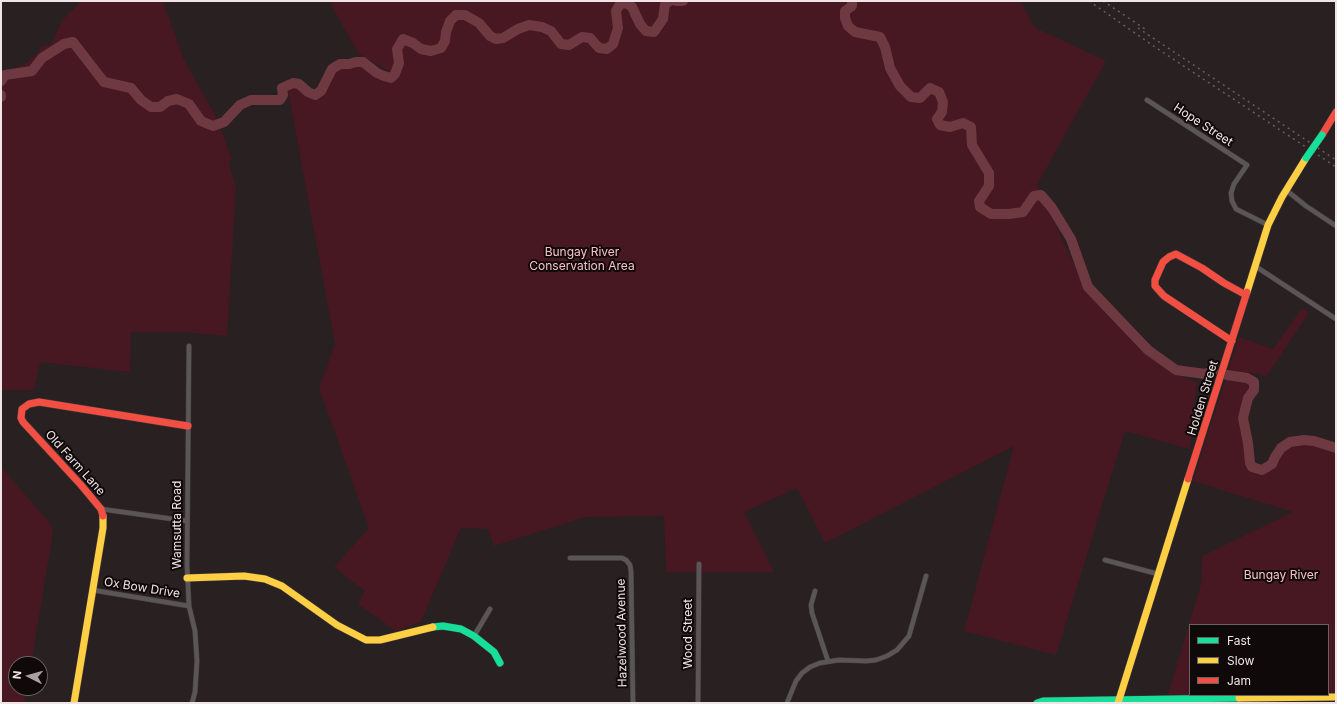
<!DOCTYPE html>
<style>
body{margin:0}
#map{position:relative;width:1337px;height:704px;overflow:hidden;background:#282021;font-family:Inter,sans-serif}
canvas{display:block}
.frame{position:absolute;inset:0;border:2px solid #efe5e6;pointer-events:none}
.legend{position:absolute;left:1189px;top:624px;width:140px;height:72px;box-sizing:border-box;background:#0f090a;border:1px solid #696162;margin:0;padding:5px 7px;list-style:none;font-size:12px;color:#efe5e6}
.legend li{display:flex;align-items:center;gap:8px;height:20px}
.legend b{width:20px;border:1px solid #696162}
.north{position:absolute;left:8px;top:656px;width:40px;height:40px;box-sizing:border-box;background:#0f090a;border:1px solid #696162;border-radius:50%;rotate:276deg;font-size:11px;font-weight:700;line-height:16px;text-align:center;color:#efe5e6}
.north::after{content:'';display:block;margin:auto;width:14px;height:18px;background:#a9a0a1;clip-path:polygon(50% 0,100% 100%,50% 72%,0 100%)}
</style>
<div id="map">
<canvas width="1337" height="704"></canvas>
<div class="frame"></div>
<ul class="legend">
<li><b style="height:5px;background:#16e098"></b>Fast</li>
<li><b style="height:5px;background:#ffcf43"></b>Slow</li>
<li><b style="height:5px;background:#f24e42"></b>Jam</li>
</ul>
<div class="north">N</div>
</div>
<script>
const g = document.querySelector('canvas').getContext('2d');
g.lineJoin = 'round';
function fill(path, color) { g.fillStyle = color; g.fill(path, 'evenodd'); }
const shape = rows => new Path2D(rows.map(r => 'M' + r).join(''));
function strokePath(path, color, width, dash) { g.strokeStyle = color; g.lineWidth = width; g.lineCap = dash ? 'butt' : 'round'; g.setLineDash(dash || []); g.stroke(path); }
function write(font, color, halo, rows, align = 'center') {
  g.font = font + ' Inter,sans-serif'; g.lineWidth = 4; g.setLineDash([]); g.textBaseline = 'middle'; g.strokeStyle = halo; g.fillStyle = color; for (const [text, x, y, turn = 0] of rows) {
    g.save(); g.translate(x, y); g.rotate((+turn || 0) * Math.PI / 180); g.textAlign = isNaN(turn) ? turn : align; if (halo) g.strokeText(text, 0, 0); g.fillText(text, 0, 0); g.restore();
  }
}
fill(shape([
 [80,1,163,1,184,60,218,120,231,158,229,164,236,188,227,336,181,332,131,332,130,372,40,362,34,390,1,390,1,81,11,69,24,65,39,52,41,46,50,45,53,41,61,22,68,14,78,5],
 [329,1,1021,1,1034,27,1106,61,1037,185,1081,280,1148,350,1171,371,1189,380,1197,381,1190,449,1125,431,1056,655,964,631,1014,446,825,543,797,488,744,512,774,572,666,572,664,516,585,517,494,546,488,529,461,528,421,622,396,631,358,604,365,591,334,567,369,528,319,388,335,344,287,85,293,83,299,84,308,92,315,95,321,91,332,69,340,64,349,64,356,62,363,62,377,73,384,76,391,77,395,75,358,53],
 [1302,308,1309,313,1266,377,1261,374,1228,371,1239,337,1273,349],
 [1227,375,1247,378,1254,382,1254,390,1248,398,1243,418,1248,443,1250,463,1252,467,1262,470,1272,465,1275,457,1281,448,1290,442,1304,440,1314,441,1325,451,1336,453,1336,693,1328,693,1328,625,1190,625,1190,695,1168,695,1201,584,1202,556,1293,512,1193,481],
 [2,468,50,523,53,532,31,664,16,664,16,688,27,688,24,703,1,703]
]), '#471822');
strokePath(shape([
 [676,1,683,1],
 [852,1,852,6,845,11,845,18,848,26,855,32,880,37,885,47,890,68,900,86,911,97,920,98,930,88,939,92,943,102,942,112,937,119,940,125,950,127,963,123,971,127,972,145,989,173,989,186,979,201,980,207,991,214,1009,214,1023,212,1034,196,1041,195,1052,208,1071,239,1088,287,1148,350,1176,370,1205,374,1213,371],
 [1,81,5,75,32,71,42,58,64,44,73,42,104,82,131,88,141,100,151,107,160,107,168,101,177,99,189,104,201,121,213,126,224,122,240,105,251,100,280,100,283,95,282,88,293,83,299,84,308,92,315,95,321,91,332,69,340,64,349,64,356,62,363,62,377,73,384,76,391,78,395,74,399,63,397,49,403,39,413,43,421,49,431,51,441,48,445,41,446,32,450,21,456,15,465,15,479,23,490,36,496,39,503,38,518,29,529,25,542,27,551,31,561,44,569,45,582,37,590,38,599,48,607,49,613,44,618,28,616,11,620,4,627,3,632,7,640,24,646,31,654,32,663,19,665,4,670,1],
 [1,95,1,97],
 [1227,375,1247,378,1254,382,1254,390,1248,398,1243,418,1248,443,1250,463,1252,467,1262,470,1272,464,1275,457,1281,448,1290,442,1304,440,1314,441,1336,448]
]), '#6f3942', 10);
const street = shape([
 [1147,100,1247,165,1234,184,1231,193,1232,201,1236,209,1268,225],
 [1286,190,1306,206,1336,226],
 [1255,266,1336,319],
 [189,346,187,565,189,606,195,631,197,661,195,692,192,703],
 [101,509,187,521],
 [570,558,622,558,626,560,630,565,631,571,633,703],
 [1105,560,1158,574],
 [92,590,189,606],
 [815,591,811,605,812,613,828,661],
 [474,636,490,609],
 [698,703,699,564],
 [787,703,796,681,802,673,810,667,820,663,839,660,866,661,876,660,887,656,897,650,909,636,926,576]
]);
const fast = shape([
 [433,627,443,626,461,629,474,636,494,652,500,663],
 [1037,703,1043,701,1239,698]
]);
const slow = shape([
 [1247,292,1268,225,1282,197,1306,158],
 [187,578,244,576,265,579,282,586,337,625,366,640,380,640,433,627],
 [1239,698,1336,697],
 [74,703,103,528,103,516],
 [1118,703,1188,479]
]);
const jam = shape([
 [1322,135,1336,112],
 [1232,341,1164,296,1155,286,1155,280,1163,262,1169,257,1176,254,1202,268,1224,283,1246,295],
 [1188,479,1247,292],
 [103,516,101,509,81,485,23,422,21,418,22,409,29,404,39,402,188,426]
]);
strokePath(street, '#433c3d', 5.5);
strokePath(fast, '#433c3d', 8);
strokePath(slow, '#433c3d', 8);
strokePath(jam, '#433c3d', 8);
strokePath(street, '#5a5657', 4.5);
strokePath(fast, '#16e098', 7);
strokePath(slow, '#ffcf43', 7);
strokePath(jam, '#f24e42', 7);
strokePath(shape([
 [1089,1,1155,47,1336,167],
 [1103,1,1145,29],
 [1138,28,1336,160]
]), '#646061', 1.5, [2, 4]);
const fastBridge = shape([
 [1306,158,1322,135]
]);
strokePath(fastBridge, '#433c3d', 8, []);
strokePath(fastBridge, '#16e098', 7);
write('12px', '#efe5e6', '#0f090a', [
 ["Hope Street",1203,125,33],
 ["Holden Street",1203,398,-73],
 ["Old Farm Lane",75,463,48],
 ["Wamsutta Road",177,525,-90],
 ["Ox Bow Drive",142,588,9],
 ["Hazelwood Avenue",622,633,-91],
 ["Wood Street",688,634,-90]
]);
write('12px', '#fbc0c7', '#0f090a', [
 ["Bungay River",582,252],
 ["Conservation Area",582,266],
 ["Bungay River",1281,575]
]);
</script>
